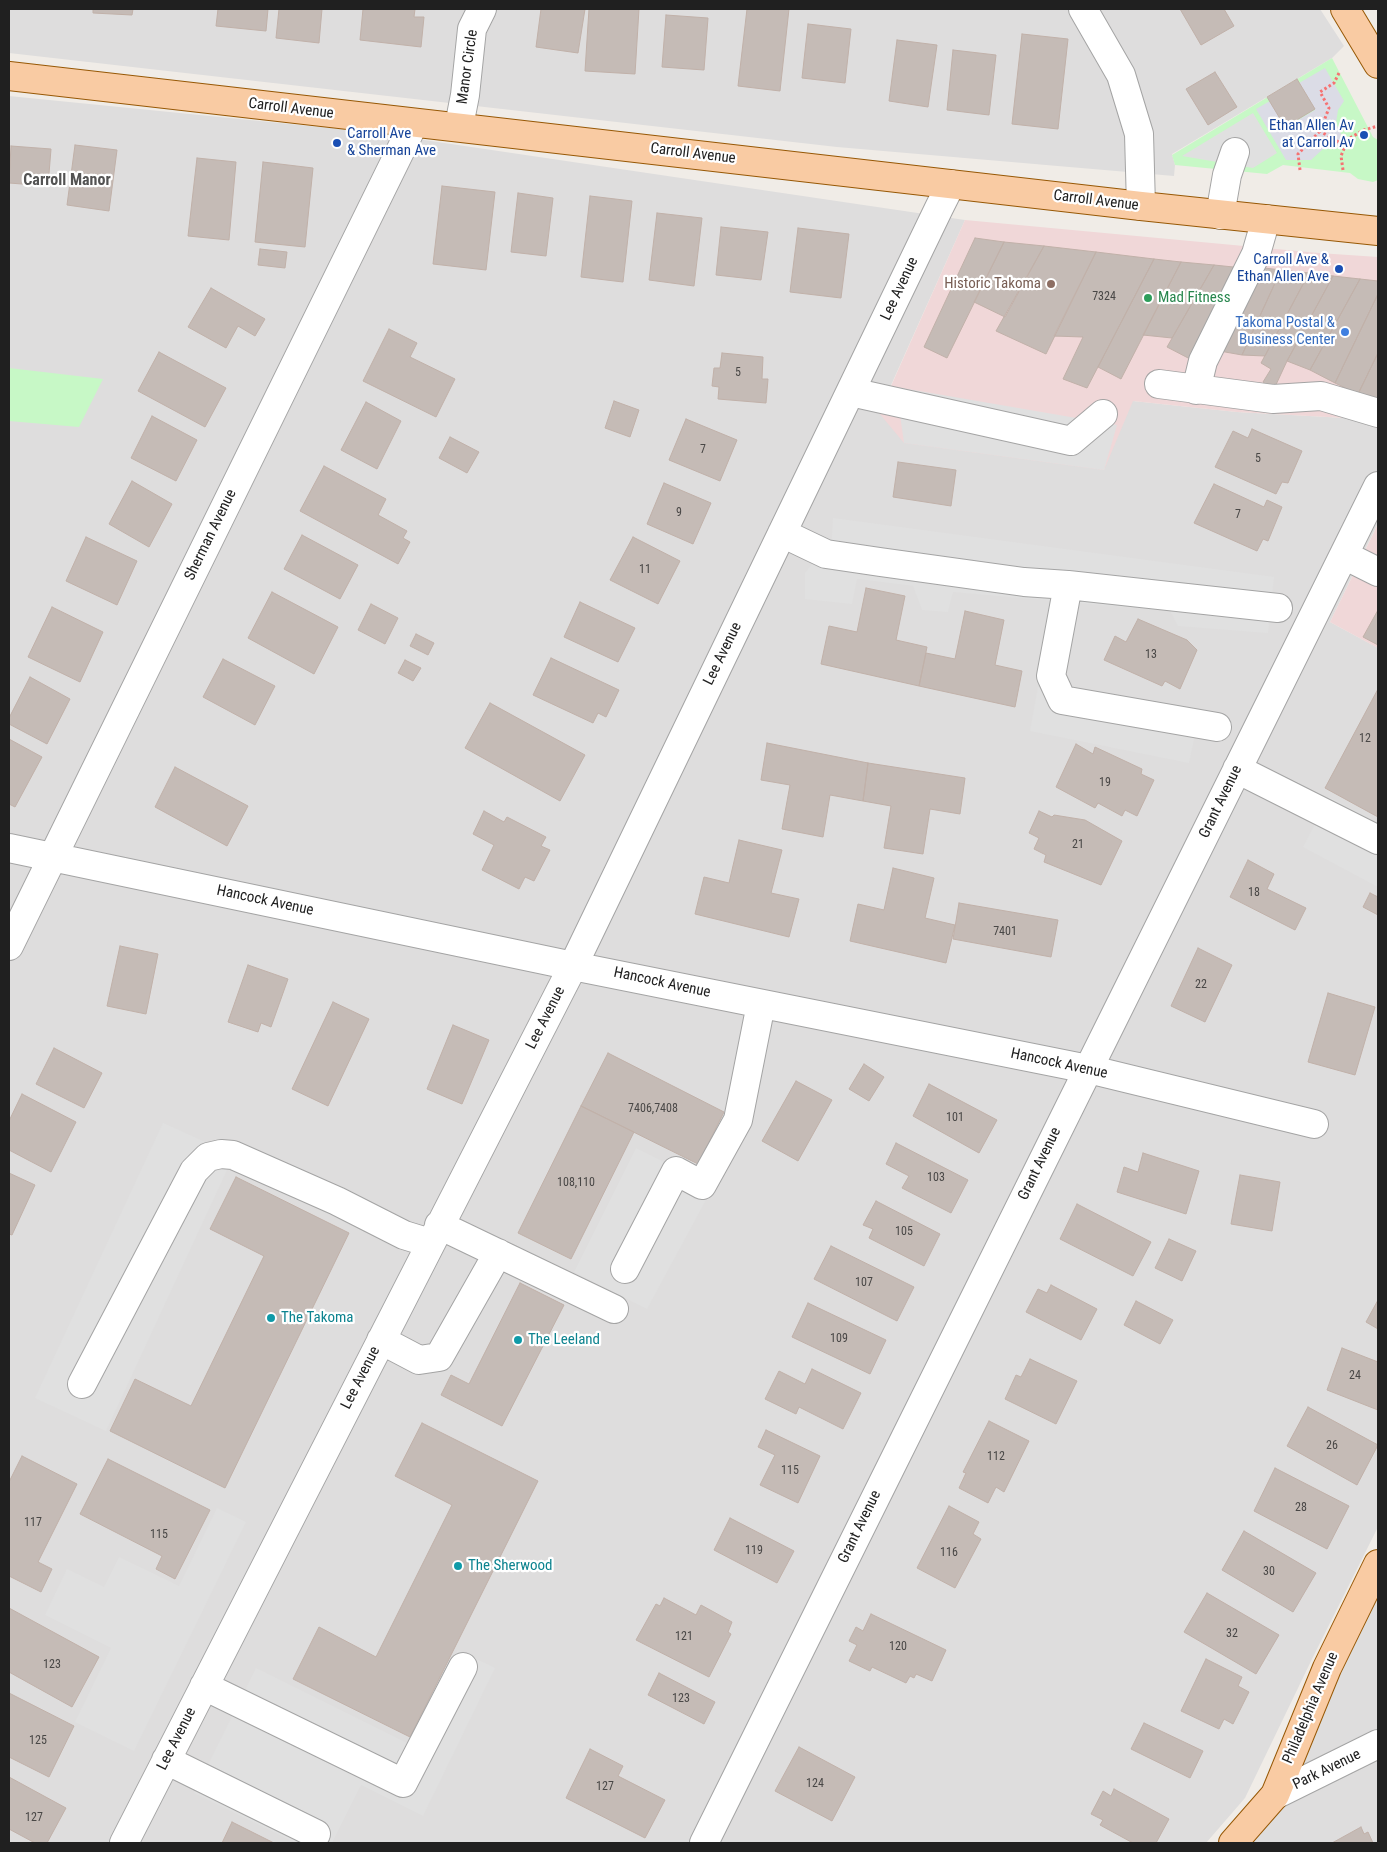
<!DOCTYPE html>
<style>
body{margin:0}
#map{position:relative;width:1387px;height:1852px;overflow:hidden;background:#f0ece7;font-family:"Roboto Condensed",sans-serif}
canvas{display:block}
.frame{position:absolute;inset:0;border:10px solid #202020;pointer-events:none}
</style>
<div id="map">
<canvas width="1387" height="1852"></canvas>
<div class="frame"></div>
</div>
<script>
const g = document.querySelector('canvas').getContext('2d');
g.lineJoin = 'round';
function fill(path, color) { g.fillStyle = color; g.fill(path, 'evenodd'); }
const shape = rows => new Path2D(rows.map(r => 'M' + r).join(''));
function strokePath(path, color, width, dash) { g.strokeStyle = color; g.lineWidth = width; g.lineCap = dash ? 'butt' : 'round'; g.setLineDash(dash || []); g.stroke(path); }
function write(font, color, halo, rows, align = 'center') {
  g.font = font + ' "Roboto Condensed",sans-serif'; g.lineWidth = 4.5; g.setLineDash([]); g.textBaseline = 'middle'; g.strokeStyle = halo; g.fillStyle = color; for (const [text, x, y, turn = 0] of rows) {
    g.save(); g.translate(x, y); g.rotate((+turn || 0) * Math.PI / 180); g.textAlign = isNaN(turn) ? turn : align; if (halo) g.strokeText(text, 0, 0); g.fillText(text, 0, 0); g.restore();
  }
}
fill(shape([
 [9,9,1320,9,1344,46,1332,58,1172,154,1175,165,1174,176,837,147,9,53],
 [9,96,370,132,965,220,879,412,1133,401,1237,412,1364,419,1378,429,1378,523,1330,622,1378,648,1378,1527,1312,1659,1245,1798,1206,1843,9,1843],
 [1378,1595,1378,1843,1250,1843,1318,1719]
]), '#dedddd');
fill(shape([
 [965,220,1319,253,1378,257,1378,429,1364,419,1237,412,1133,401,1104,470,904,443,879,413],
 [1378,524,1378,648,1330,622]
]), '#f0d7d8');
fill(shape([
 [1332,58,1373,137,1378,140,1378,180,1373,182,1358,179,1350,173,1283,165,1267,174,1175,165,1172,155],
 [9,368,103,379,79,427,9,421]
]), '#c7f8c6');
fill(shape([
 [1253,113,1277,153,1253,168,1182,156],
 [896,387,1117,425,1104,470,904,443],
 [833,518,1274,577,1268,633,1178,626,1170,611,953,592,948,612,922,610,913,586,857,579,852,604,805,599,805,573,832,538],
 [1038,687,1198,720,1189,763,1030,731],
 [1329,797,1378,823,1378,887,1303,847],
 [163,1123,234,1155,106,1431,35,1398],
 [636,1148,713,1187,647,1309,574,1272],
 [217,1508,246,1522,134,1751,75,1722,111,1648,45,1615,67,1569,104,1587,119,1557,179,1586],
 [458,1650,495,1668,423,1816,361,1785,332,1843,296,1843,194,1793,256,1668,411,1745]
]), '#e0e0e0');
fill(shape([
 [1325,68,1344,101,1338,110,1336,123,1343,138,1339,147,1331,147,1323,149,1311,160,1286,160,1256,109,1270,101,1286,127,1315,110,1299,83]
]), '#dbdce6');
const building = shape([
 [93,9,133,9,132,15,93,13,93,9],
 [218,9,268,9,266,31,216,26,218,9],
 [279,9,322,9,319,43,276,38,279,9],
 [363,9,415,9,414,17,424,17,421,47,360,40,363,9],
 [541,9,585,9,578,53,536,47,541,9],
 [589,9,639,9,635,74,585,71,589,9],
 [747,9,789,9,780,91,738,86,747,9],
 [1180,9,1224,9,1234,26,1201,45,1180,9],
 [666,15,708,18,704,70,662,67,666,15],
 [808,24,851,29,845,83,802,78,808,24],
 [1022,34,1068,39,1058,129,1012,124,1022,34],
 [897,40,937,45,928,107,889,101,897,40],
 [953,50,996,55,989,115,947,110,953,50],
 [1215,72,1237,107,1208,125,1186,89,1215,72],
 [1297,79,1315,109,1285,127,1267,97,1297,79],
 [75,145,117,150,109,211,67,205,75,145],
 [11,146,51,149,48,186,9,183,11,146],
 [197,158,236,162,229,240,188,236,197,158],
 [263,162,313,168,305,247,255,242,263,162],
 [442,186,495,192,486,270,433,264,442,186],
 [518,193,553,198,546,256,511,252,518,193],
 [590,196,632,201,623,282,581,277,590,196],
 [657,213,702,218,694,286,649,280,657,213],
 [721,227,768,232,761,280,716,275,721,227],
 [798,228,849,234,841,298,790,292,798,228],
 [975,238,1004,242,947,358,924,347,975,238],
 [1004,242,1044,246,1005,317,974,302,1004,242],
 [1044,246,1096,252,1046,354,996,331,1044,246],
 [260,249,287,252,285,268,258,265,260,249],
 [1096,252,1154,259,1087,388,1063,379,1083,337,1054,336,1096,252],
 [1154,259,1181,262,1121,379,1098,367,1154,259],
 [1181,262,1214,265,1172,338,1143,335,1181,262],
 [1214,265,1243,268,1192,360,1167,347,1214,265],
 [1256,267,1281,270,1242,355,1214,350,1256,267],
 [1281,270,1309,273,1265,356,1242,355,1281,270],
 [1309,273,1333,276,1287,361,1274,389,1263,382,1271,369,1261,363,1309,273],
 [1333,276,1360,279,1310,370,1287,361,1333,276],
 [1360,279,1378,281,1378,294,1335,383,1310,370,1360,279],
 [211,288,265,319,255,336,238,326,226,348,188,327,211,288],
 [1378,294,1378,353,1358,394,1335,383,1378,294],
 [389,329,417,343,410,357,455,379,436,417,363,381,389,329],
 [159,352,226,388,205,427,138,391,159,352],
 [722,353,763,357,762,379,768,379,766,403,718,399,719,387,712,386,714,368,720,368,722,353],
 [1378,353,1378,404,1358,394,1378,353],
 [614,401,639,410,630,437,605,428,614,401],
 [366,402,401,421,377,469,341,450,366,402],
 [152,416,197,440,176,481,131,458,152,416],
 [686,419,737,440,720,481,669,460,686,419],
 [1252,429,1302,451,1288,483,1282,482,1276,494,1215,467,1233,431,1248,438,1252,429],
 [450,437,479,452,467,473,439,458,450,437],
 [898,462,956,470,951,506,893,497,898,462],
 [324,466,386,499,378,515,407,531,403,538,410,542,398,564,300,511,324,466],
 [132,481,172,504,149,547,109,524,132,481],
 [664,483,711,503,693,544,647,524,664,483],
 [1214,484,1264,507,1267,500,1282,507,1268,541,1263,539,1257,551,1194,523,1214,484],
 [302,535,358,565,340,599,284,569,302,535],
 [86,537,137,561,117,605,66,581,86,537],
 [633,537,680,561,658,604,610,580,633,537],
 [866,588,905,596,896,640,927,647,919,686,821,664,829,626,857,632,866,588],
 [272,592,338,627,314,674,248,638,272,592],
 [580,602,635,628,618,662,564,637,580,602],
 [371,604,398,618,385,644,358,630,371,604],
 [52,607,103,632,80,682,28,657,52,607],
 [1378,610,1378,645,1363,637,1378,610],
 [965,611,1004,620,995,665,1022,671,1015,707,919,686,926,653,955,659,965,611],
 [1138,619,1187,640,1197,650,1180,689,1165,681,1162,686,1104,660,1115,636,1126,642,1138,619],
 [416,634,434,643,428,655,410,646,416,634],
 [551,658,619,690,606,717,598,713,593,723,533,695,551,658],
 [223,659,275,686,255,725,203,697,223,659],
 [405,660,421,668,413,681,398,673,405,660],
 [30,677,70,699,47,744,9,724,9,718,30,677],
 [1378,689,1378,817,1325,788,1378,689],
 [490,703,585,755,560,801,465,748,490,703],
 [9,739,42,757,15,807,9,804,9,739],
 [767,743,868,763,863,801,830,795,823,837,782,829,790,785,761,780,767,743],
 [1076,744,1093,754,1095,747,1142,769,1141,774,1154,780,1137,816,1125,810,1122,816,1098,803,1095,808,1056,787,1076,744],
 [868,763,965,778,960,814,930,809,923,854,884,848,891,806,863,801,868,763],
 [175,767,248,806,227,846,155,807,175,767],
 [484,811,504,822,507,817,546,837,541,846,550,850,534,881,525,877,519,889,482,870,494,845,473,834,484,811],
 [1039,811,1052,817,1054,815,1085,820,1122,841,1101,885,1044,862,1046,855,1034,849,1039,838,1029,833,1039,811],
 [739,840,782,850,771,893,799,899,789,937,695,914,704,877,729,883,739,840],
 [1248,860,1274,874,1267,889,1306,908,1295,930,1230,897,1248,860],
 [893,868,934,878,925,918,955,925,946,963,850,941,858,904,884,910,893,868],
 [1370,893,1378,897,1378,915,1363,907,1370,893],
 [959,903,1058,920,1051,957,953,939,959,903],
 [120,946,158,954,146,1014,107,1006,120,946],
 [1198,948,1232,965,1205,1022,1171,1006,1198,948],
 [248,965,288,979,271,1027,261,1023,258,1032,228,1022,248,965],
 [1328,993,1375,1007,1355,1075,1308,1062,1328,993],
 [333,1002,369,1019,328,1106,292,1089,333,1002],
 [453,1025,489,1040,462,1104,427,1089,453,1025],
 [54,1048,102,1073,84,1108,36,1084,54,1048],
 [608,1053,724,1112,698,1164,581,1106,608,1053],
 [864,1064,884,1077,869,1101,849,1089,864,1064],
 [796,1081,832,1100,798,1161,762,1141,796,1081],
 [929,1084,997,1120,979,1153,913,1116,929,1084],
 [22,1094,76,1122,51,1172,9,1150,9,1121,22,1094],
 [581,1106,634,1132,571,1259,518,1233,581,1106],
 [896,1143,968,1180,951,1213,902,1188,909,1176,886,1164,896,1143],
 [1143,1153,1199,1171,1186,1214,1117,1192,1124,1167,1138,1172,1143,1153],
 [9,1173,35,1185,12,1235,9,1234,9,1173],
 [1240,1175,1280,1182,1272,1231,1231,1224,1240,1175],
 [236,1177,349,1233,225,1488,110,1431,135,1379,191,1406,264,1256,210,1229,236,1177],
 [876,1201,940,1234,924,1266,869,1238,873,1229,863,1225,876,1201],
 [1077,1204,1151,1242,1133,1276,1060,1239,1077,1204],
 [1169,1239,1196,1251,1182,1281,1155,1268,1169,1239],
 [831,1246,914,1287,897,1321,814,1279,831,1246],
 [520,1283,564,1305,502,1426,441,1395,451,1375,469,1384,520,1283],
 [1051,1285,1097,1309,1081,1340,1026,1312,1038,1289,1047,1293,1051,1285],
 [1378,1300,1378,1329,1366,1322,1378,1300],
 [1136,1301,1173,1320,1160,1344,1124,1325,1136,1301],
 [808,1303,886,1340,870,1374,792,1337,808,1303],
 [1342,1348,1378,1362,1378,1410,1327,1390,1342,1348],
 [1030,1359,1077,1381,1056,1424,1005,1399,1016,1375,1021,1377,1030,1359],
 [812,1369,861,1393,843,1429,799,1407,796,1414,765,1399,779,1371,805,1384,812,1369],
 [1308,1407,1378,1445,1357,1485,1287,1446,1308,1407],
 [989,1421,1029,1441,1004,1492,996,1487,988,1503,959,1488,966,1473,963,1472,989,1421],
 [422,1423,538,1481,410,1737,293,1679,319,1627,376,1657,452,1505,395,1476,422,1423],
 [766,1430,820,1456,798,1503,760,1485,775,1455,758,1447,766,1430],
 [22,1456,77,1484,38,1562,52,1569,41,1592,9,1576,9,1482,22,1456],
 [108,1459,210,1510,175,1579,156,1569,162,1556,80,1514,108,1459],
 [1275,1468,1349,1506,1327,1549,1254,1511,1275,1468],
 [949,1506,979,1522,973,1534,981,1539,955,1588,917,1568,949,1506],
 [730,1518,794,1551,777,1583,714,1550,730,1518],
 [1244,1531,1316,1573,1293,1612,1222,1570,1244,1531],
 [1207,1593,1279,1635,1256,1674,1184,1632,1207,1593],
 [664,1598,696,1615,701,1605,732,1622,728,1632,731,1634,709,1677,636,1640,656,1604,660,1606,664,1598],
 [9,1608,99,1657,72,1707,9,1672,9,1608],
 [871,1614,946,1650,932,1681,916,1674,914,1678,910,1676,906,1683,872,1667,870,1671,849,1661,857,1645,849,1641,856,1627,863,1631,871,1614],
 [1206,1659,1242,1677,1238,1686,1249,1692,1233,1724,1224,1719,1219,1729,1181,1711,1206,1659],
 [659,1673,715,1702,704,1724,648,1695,659,1673],
 [9,1693,74,1726,49,1777,9,1757,9,1693],
 [1144,1723,1203,1751,1190,1778,1131,1749,1144,1723],
 [799,1747,855,1777,832,1821,775,1791,799,1747],
 [590,1749,623,1766,618,1776,665,1800,645,1838,566,1798,590,1749],
 [9,1777,66,1808,47,1843,35,1843,9,1829,9,1777],
 [1114,1789,1169,1819,1156,1843,1133,1843,1100,1825,1103,1820,1091,1814,1103,1791,1111,1796,1114,1789],
 [232,1822,274,1843,222,1843,232,1822],
 [1361,1827,1364,1834,1368,1832,1373,1843,1332,1843,1361,1827]
]);
fill(building, '#c5bbb6');
strokePath(building, '#c1b1a9', 1);
const minor = shape([
 [1083,9,1121,75,1139,134,1141,206],
 [459,126,465,95,472,29,482,9],
 [1220,215,1227,175,1235,152],
 [1159,384,1273,399,1321,396,1378,413],
 [1196,390,1203,361,1256,254,1266,219],
 [851,392,1071,441,1103,414],
 [782,533,826,554,880,562,1024,582,1068,585,1278,608],
 [1344,555,1378,572],
 [1068,585,1051,676,1062,700,1217,727],
 [1237,769,1378,840],
 [9,848,573,966,1088,1069,1314,1124],
 [9,946,414,123],
 [439,1225,614,1309],
 [625,1269,676,1171,702,1185,738,1120,761,1004],
 [381,1340,419,1360,439,1357,498,1253],
 [82,1384,194,1171,208,1157,221,1154,233,1155,337,1201,404,1235,430,1243],
 [204,1686,403,1783,463,1667],
 [166,1760,316,1834],
 [1275,1795,1378,1744],
 [124,1843,573,966,939,208,951,184],
 [704,1843,1378,486]
]);
const major = shape([
 [1345,9,1378,64],
 [9,76,1141,206,1378,231],
 [1233,1843,1275,1795,1327,1668,1378,1564]
]);
strokePath(minor, '#a4a4a4', 30);
strokePath(major, '#975805', 30);
strokePath(shape([
 [1339,73,1334,83,1320,92,1329,108,1320,131,1345,146],
 [1300,170,1298,154,1320,131],
 [1343,170,1341,156,1348,139,1364,130,1378,126]
]), '#f67272', 3, [2.5, 2.5]);
strokePath(minor, '#fff', 28);
strokePath(major, '#f9cba3', 28);
for (const [x, y, r, color] of [
 [1364,135,5,"#1a4fb4"],
 [337,143,5,"#1a4fb4"],
 [1339,269,5,"#1a4fb4"],
 [1051,284,5,"#8d6e63"],
 [1148,298,5,"#2e9e5b"],
 [1345,332,5,"#3f7fe0"],
 [271,1318,5,"#0f9aa8"],
 [518,1340,5,"#0f9aa8"],
 [458,1566,5,"#0f9aa8"]
]) { const dot = new Path2D(); dot.arc(x, y, r, 0, 2 * Math.PI); g.fillStyle = color; g.fill(dot); strokePath(dot, '#fff', 2); }
write('12px', '#494746', null, [
 ["7324",1104,297],
 ["5",738,373],
 ["7",703,450],
 ["5",1258,459],
 ["9",679,513],
 ["7",1238,515],
 ["11",645,570],
 ["13",1151,655],
 ["12",1365,739],
 ["19",1105,783],
 ["21",1078,845],
 ["18",1254,893],
 ["7401",1005,932],
 ["22",1201,985],
 ["7406,7408",653,1109],
 ["101",955,1118],
 ["103",936,1178],
 ["108,110",576,1183],
 ["105",904,1232],
 ["107",864,1283],
 ["109",839,1339],
 ["24",1355,1376],
 ["26",1332,1446],
 ["112",996,1457],
 ["115",790,1471],
 ["28",1301,1508],
 ["117",33,1523],
 ["115",159,1535],
 ["119",754,1551],
 ["116",949,1553],
 ["30",1269,1572],
 ["32",1232,1634],
 ["121",684,1637],
 ["120",898,1647],
 ["123",52,1665],
 ["123",681,1699],
 ["125",38,1741],
 ["124",815,1784],
 ["127",605,1787],
 ["127",34,1818]
]);
write('15px', '#202020', '#fff', [
 ["Manor Circle",468,67,-82],
 ["Carroll Avenue",291,109,7],
 ["Carroll Avenue",693,154,7],
 ["Carroll Avenue",1096,201,7],
 ["Lee Avenue",900,289,-65],
 ["Sherman Avenue",211,535,-64],
 ["Lee Avenue",723,654,-64],
 ["Grant Avenue",1221,802,-64],
 ["Hancock Avenue",265,901,12],
 ["Hancock Avenue",662,983,12],
 ["Lee Avenue",546,1018,-63],
 ["Hancock Avenue",1059,1064,12],
 ["Grant Avenue",1040,1164,-64],
 ["Lee Avenue",361,1378,-63],
 ["Grant Avenue",860,1527,-64],
 ["Philadelphia Avenue",1311,1708,-67],
 ["Lee Avenue",177,1739,-63],
 ["Park Avenue",1327,1770,-26]
]);
write('15px', '#164399', '#fff', [
 ["Ethan Allen Av",1354,126],
 ["at Carroll Av",1354,143],
 ["Carroll Ave",347,134,"left"],
 ["& Sherman Ave",347,151,"left"],
 ["Carroll Ave &",1329,260],
 ["Ethan Allen Ave",1329,277]
], 'right');
write('15px', '#785e54', '#fff', [
 ["Historic Takoma",1041,284]
], 'right');
write('15px', '#27864d', '#fff', [
 ["Mad Fitness",1158,298]
], 'left');
write('15px', '#366cbe', '#fff', [
 ["Takoma Postal &",1335,323],
 ["Business Center",1335,340]
], 'right');
write('15px', '#0d838f', '#fff', [
 ["The Takoma",281,1318],
 ["The Leeland",528,1340],
 ["The Sherwood",468,1566]
], 'left');
write('bold 16px', '#535353', '#fff', [
 ["Carroll Manor",67,181]
]);
</script>
